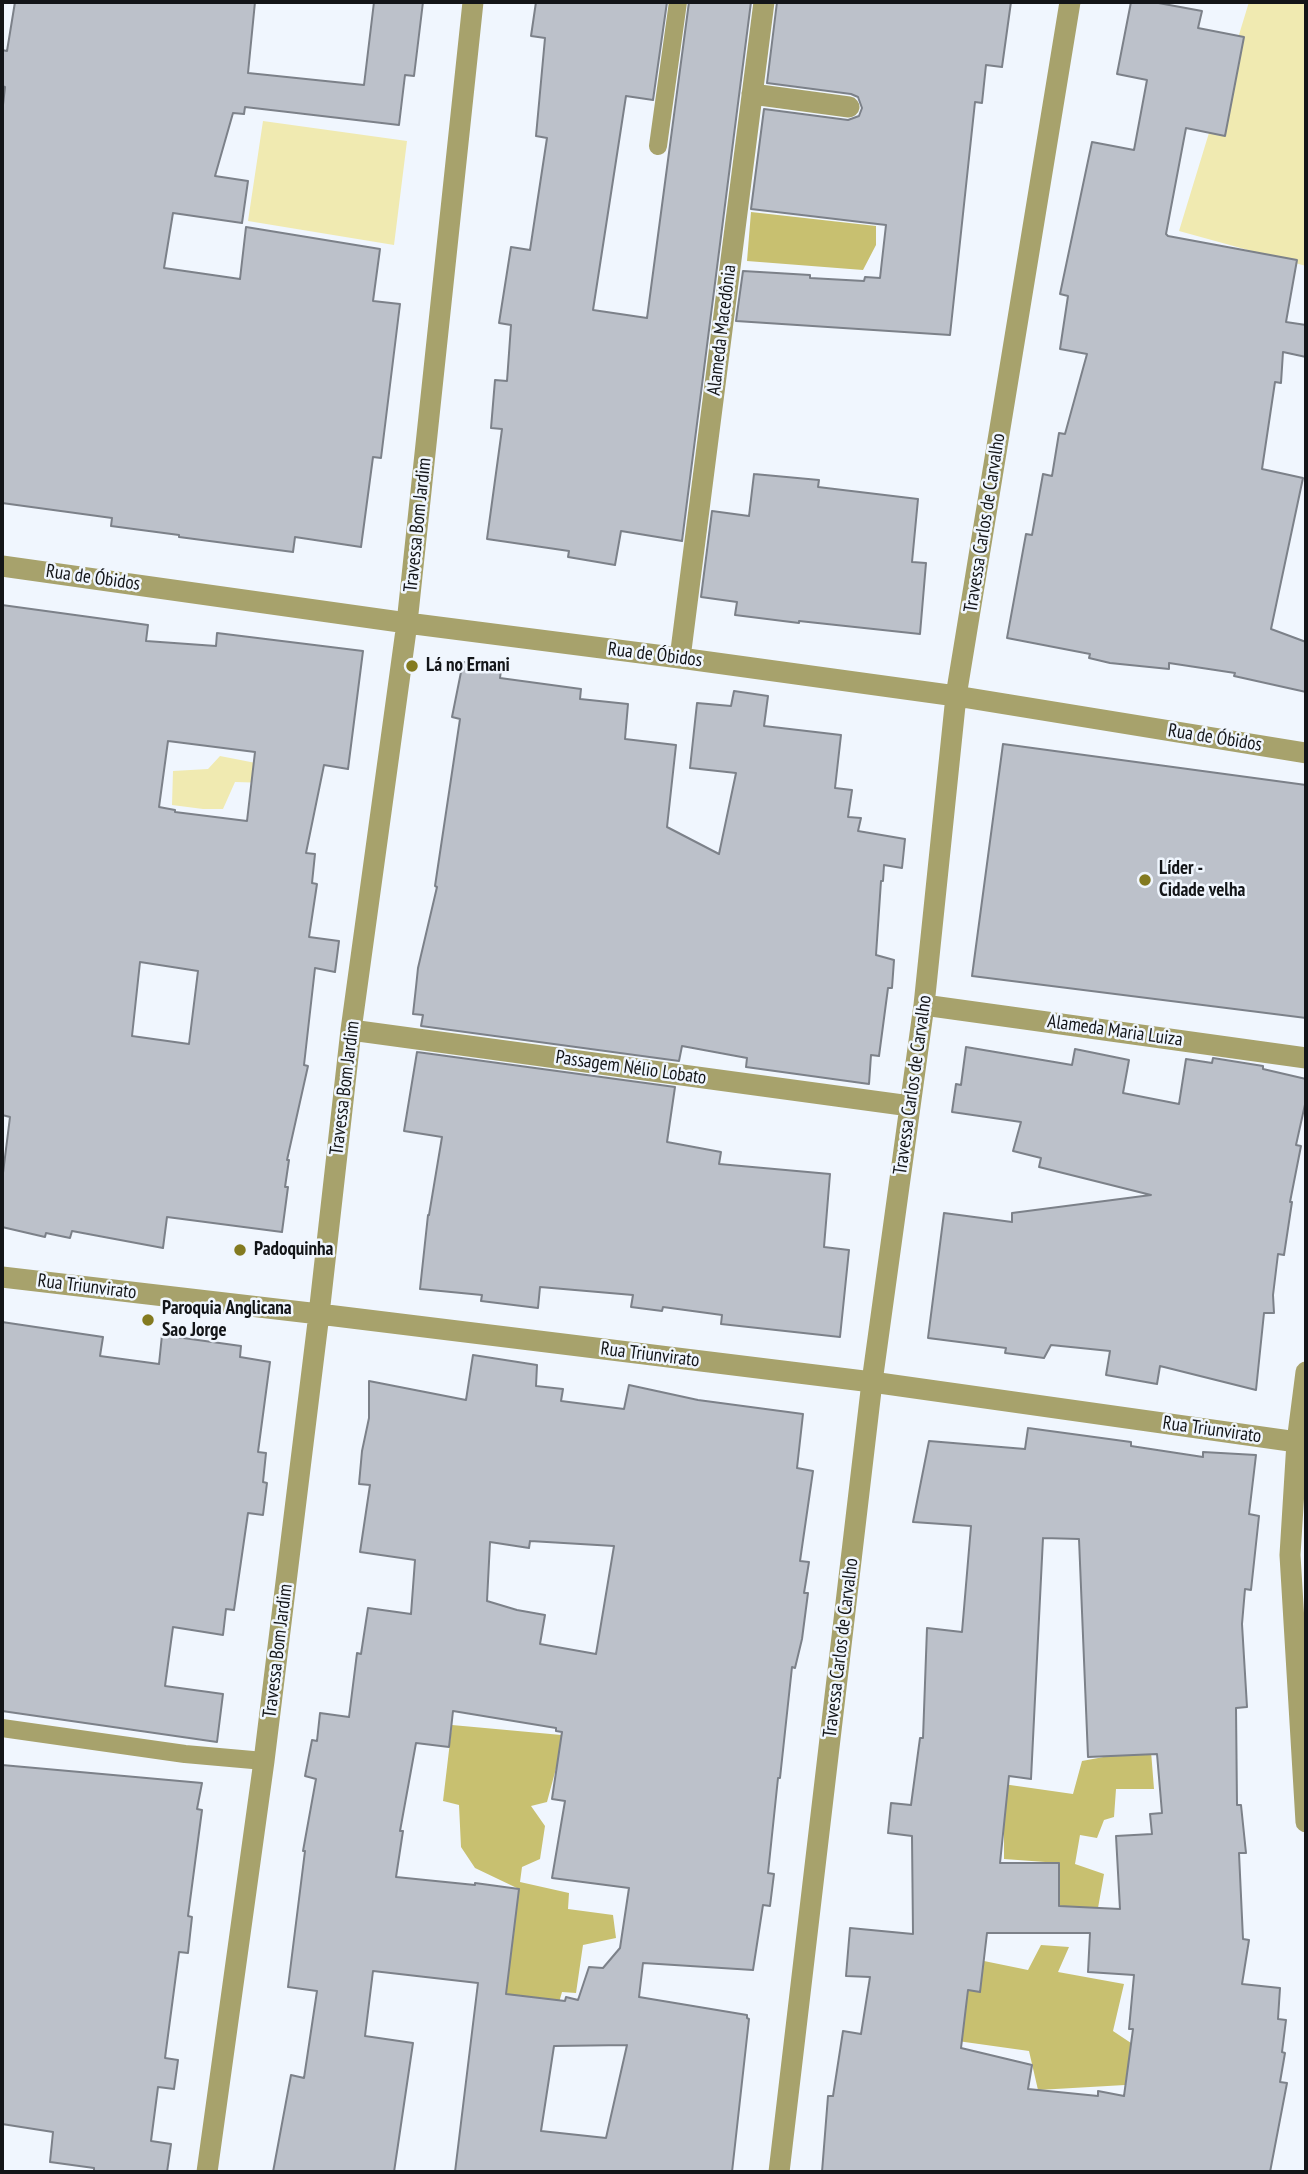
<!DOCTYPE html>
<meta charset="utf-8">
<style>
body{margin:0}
#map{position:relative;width:1308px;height:2174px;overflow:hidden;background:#f0f6fe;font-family:"PT Sans Narrow",sans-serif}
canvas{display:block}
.frame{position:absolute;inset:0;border:4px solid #131518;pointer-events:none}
</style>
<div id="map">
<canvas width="1308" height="2174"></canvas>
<div class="frame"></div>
</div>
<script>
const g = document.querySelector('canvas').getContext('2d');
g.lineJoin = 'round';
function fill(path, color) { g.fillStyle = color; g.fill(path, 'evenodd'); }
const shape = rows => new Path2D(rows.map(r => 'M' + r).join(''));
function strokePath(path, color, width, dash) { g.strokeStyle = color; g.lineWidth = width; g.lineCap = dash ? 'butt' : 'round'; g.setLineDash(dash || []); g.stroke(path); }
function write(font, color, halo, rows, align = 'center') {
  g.font = font + ' "PT Sans Narrow",sans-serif'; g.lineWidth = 5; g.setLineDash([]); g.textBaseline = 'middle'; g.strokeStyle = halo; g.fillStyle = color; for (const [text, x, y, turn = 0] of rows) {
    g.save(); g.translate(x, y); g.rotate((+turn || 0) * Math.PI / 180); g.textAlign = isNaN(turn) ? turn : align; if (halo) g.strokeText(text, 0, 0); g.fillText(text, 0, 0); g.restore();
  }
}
fill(shape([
 [1249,2,1306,2,1306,266,1179,231],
 [263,121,407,141,394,245,248,221],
 [220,756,271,766,269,783,235,782,223,809,203,809,172,805,173,771,208,769]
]), '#f0eab1');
fill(shape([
 [751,212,876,226,876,245,863,270,747,261],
 [452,1725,638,1742,558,1761,547,1802,531,1806,545,1826,540,1859,522,1867,520,1882,569,1893,568,1909,613,1915,616,1938,583,1945,576,1993,562,1992,556,2013,506,1994,519,1889,475,1868,461,1847,459,1805,443,1801],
 [1149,1726,1154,1789,1116,1789,1114,1817,1104,1820,1097,1838,1080,1835,1075,1864,1104,1874,1098,1908,1092,1907,1059,1916,1059,1863,1004,1859,1004,1816,989,1782,1073,1794,1082,1761,1109,1756],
 [1041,1945,1069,1947,1058,1972,1124,1984,1113,2031,1131,2043,1125,2085,1038,2090,1029,2051,929,2037,961,1989,980,1991,984,1961,1028,1970]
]), '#c8c070');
const building = shape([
 [15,2,255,2,248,73,364,85,374,2,423,2,414,76,405,75,399,125,245,107,244,114,233,113,215,176,248,181,242,223,173,213,164,268,240,279,246,227,380,249,373,301,400,304,381,458,373,457,361,547,295,537,293,552,179,537,179,535,111,526,112,518,2,503,2,114,5,87,2,86,2,50,7,51,15,2],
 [536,2,667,2,653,100,626,96,593,310,647,318,689,2,751,2,682,541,621,531,615,565,568,557,569,551,487,539,502,429,491,428,495,380,507,381,511,325,499,323,511,247,530,250,547,138,536,136,545,38,531,36,536,2],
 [777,2,1011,2,1002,67,986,65,982,103,975,102,950,335,736,321,743,271,810,275,810,278,864,281,865,277,880,278,886,225,751,209,764,109,848,120,859,116,862,108,858,97,851,94,767,83,777,2],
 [1131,2,1153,2,1202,11,1198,28,1244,37,1225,136,1186,128,1166,234,1168,236,1297,260,1286,322,1306,325,1306,357,1283,352,1281,383,1275,382,1262,469,1303,478,1271,629,1306,642,1306,692,1234,676,1235,673,1169,663,1169,669,1110,663,1089,658,1090,654,1007,638,1026,534,1032,535,1043,474,1052,476,1059,433,1065,434,1087,354,1060,349,1068,296,1060,294,1092,142,1134,150,1147,80,1117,74,1131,2],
 [754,474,819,480,818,487,918,499,912,562,926,563,920,634,799,621,799,623,735,615,737,602,701,597,712,511,749,516,754,474],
 [2,605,148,625,146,641,216,646,217,633,363,651,348,769,324,765,306,853,315,854,312,883,317,884,309,937,339,941,335,972,315,968,304,1065,308,1066,287,1160,289,1160,285,1187,288,1187,282,1232,167,1217,163,1248,72,1231,70,1238,46,1233,45,1237,2,1227,2,1181,10,1117,2,1115,2,605],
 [168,741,255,752,247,821,175,812,175,810,159,807,168,741],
 [140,962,198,971,189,1044,132,1036,140,962],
 [463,662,501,670,500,678,581,689,580,699,628,704,625,739,676,745,667,827,719,854,736,773,690,768,697,703,731,706,734,691,768,696,764,726,841,735,835,788,852,790,848,817,861,818,858,831,905,839,902,868,884,865,883,881,881,881,876,955,894,960,892,988,888,988,879,1056,871,1055,869,1084,746,1067,747,1058,682,1046,679,1061,421,1026,423,1015,413,1014,416,987,418,968,437,887,435,886,460,719,452,717,463,662],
 [1003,744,1306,785,1306,1018,972,976,1003,744],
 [966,1047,1072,1065,1075,1049,1129,1060,1123,1093,1179,1104,1186,1059,1212,1063,1213,1058,1263,1066,1263,1069,1306,1079,1306,1100,1296,1145,1301,1146,1290,1202,1292,1202,1284,1255,1278,1254,1273,1295,1274,1313,1264,1313,1256,1390,1160,1366,1157,1384,1106,1375,1110,1351,1051,1345,1044,1358,1005,1353,1006,1348,928,1338,944,1213,1012,1222,1012,1213,1151,1195,1039,1167,1041,1158,1013,1151,1021,1122,952,1112,956,1084,961,1085,966,1047],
 [417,1052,675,1087,667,1142,721,1152,719,1164,830,1174,824,1247,849,1250,840,1337,721,1324,722,1315,663,1307,662,1311,631,1307,633,1295,540,1287,538,1308,481,1301,482,1295,420,1289,428,1215,429,1215,442,1137,404,1131,417,1052],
 [2,1322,103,1337,100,1356,159,1364,162,1335,241,1346,240,1357,270,1362,258,1452,266,1453,263,1482,267,1483,263,1515,248,1513,234,1610,226,1609,223,1635,173,1627,165,1686,223,1694,217,1742,2,1711,2,1322],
 [473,1355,537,1365,536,1386,563,1389,561,1401,624,1409,629,1385,698,1400,803,1414,797,1468,813,1471,800,1561,809,1562,804,1593,808,1593,802,1639,795,1668,792,1667,780,1778,778,1778,768,1873,774,1874,770,1906,763,1905,753,1970,643,1963,639,1997,747,2015,747,2018,749,2019,732,2172,455,2172,478,1983,373,1971,365,2036,413,2043,394,2172,273,2172,291,2075,304,2078,317,1991,288,1987,305,1851,303,1851,316,1779,305,1776,312,1740,317,1741,320,1713,349,1717,357,1653,361,1654,368,1608,411,1614,415,1560,360,1552,370,1485,359,1484,362,1451,369,1418,369,1381,466,1400,473,1355],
 [530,1541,614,1546,596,1654,540,1644,545,1615,517,1610,487,1601,490,1542,529,1548,530,1541],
 [453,1711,556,1728,556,1731,562,1732,552,1799,565,1801,552,1878,629,1888,620,1948,603,1968,589,1967,578,2000,566,1997,565,2001,506,1994,519,1889,475,1883,475,1885,396,1877,403,1831,400,1831,416,1743,449,1747,453,1711],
 [627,2045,606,2138,541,2131,554,2046,627,2045],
 [1028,1428,1131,1442,1131,1446,1203,1457,1203,1452,1256,1455,1249,1514,1259,1516,1251,1590,1245,1589,1242,1624,1247,1707,1236,1708,1237,1805,1241,1805,1246,1853,1239,1853,1243,1939,1249,1940,1242,1984,1280,1988,1278,2019,1286,2020,1282,2052,1285,2053,1280,2082,1287,2083,1270,2172,822,2172,828,2096,833,2096,843,2031,861,2034,870,1977,846,1976,850,1928,913,1934,912,1836,888,1833,891,1803,911,1805,920,1738,923,1738,927,1628,962,1632,971,1526,913,1522,929,1441,1025,1449,1028,1428],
 [1043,1538,1079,1539,1088,1757,1157,1754,1162,1813,1150,1814,1152,1834,1116,1836,1120,1909,1059,1906,1059,1863,1000,1863,1009,1776,1031,1779,1043,1538],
 [987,1933,1090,1933,1088,1972,1134,1975,1129,2029,1133,2029,1124,2096,1098,2091,1098,2096,1028,2089,1032,2065,961,2048,968,1990,980,1992,987,1933],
 [2,1765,202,1783,197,1809,202,1810,188,1916,192,1917,188,1953,179,1952,165,2058,178,2060,174,2089,158,2087,151,2141,171,2144,167,2172,94,2172,94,2168,50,2162,53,2132,2,2124,2,1765]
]);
fill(building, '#bcc1ca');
strokePath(building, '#7c8189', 2);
strokePath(shape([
 [658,146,678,2],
 [2,1728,185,1754,264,1761]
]), '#a7a26c', 18);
strokePath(shape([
 [752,94,849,107],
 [2,566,407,623,680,658,956,696,1306,753],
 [680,658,764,2],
 [924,1005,1306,1058],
 [351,1030,910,1106],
 [2,1277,319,1314,872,1382,1297,1442],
 [1306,1372,1297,1442,1290,1555,1306,1822],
 [207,2172,264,1761,319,1314,351,1030,407,623,473,2],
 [779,2172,872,1382,924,1005,956,696,1070,2]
]), '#a7a26c', 21);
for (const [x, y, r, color] of [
 [412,666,7,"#837a20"],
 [1145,880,7,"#837a20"],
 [240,1250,7,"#837a20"],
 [148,1320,7,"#837a20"]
]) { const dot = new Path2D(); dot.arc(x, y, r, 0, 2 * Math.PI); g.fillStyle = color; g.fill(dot); strokePath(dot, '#f0f6fe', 2.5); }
write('19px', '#131518', '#f0f6fe', [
 ["Alameda Macedônia",722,330,-83],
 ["Travessa Carlos de Carvalho",985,523,-81],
 ["Travessa Bom Jardim",418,525,-84],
 ["Rua de Óbidos",93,578,8],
 ["Rua de Óbidos",655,655,7],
 ["Rua de Óbidos",1215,738,9],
 ["Alameda Maria Luiza",1115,1031,8],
 ["Passagem Nélio Lobato",631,1068,8],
 ["Travessa Carlos de Carvalho",913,1085,-82],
 ["Travessa Bom Jardim",345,1088,-83],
 ["Rua Triunvirato",87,1287,7],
 ["Rua Triunvirato",650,1355,7],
 ["Rua Triunvirato",1212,1430,8],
 ["Travessa Carlos de Carvalho",841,1648,-83],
 ["Travessa Bom Jardim",278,1651,-83]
]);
write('bold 19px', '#131518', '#f0f6fe', [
 ["Lá no Ernani",426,666],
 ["Líder -",1159,869],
 ["Cidade velha",1159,891],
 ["Padoquinha",254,1250],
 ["Paroquia Anglicana",162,1309],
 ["Sao Jorge",162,1331]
], 'left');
</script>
